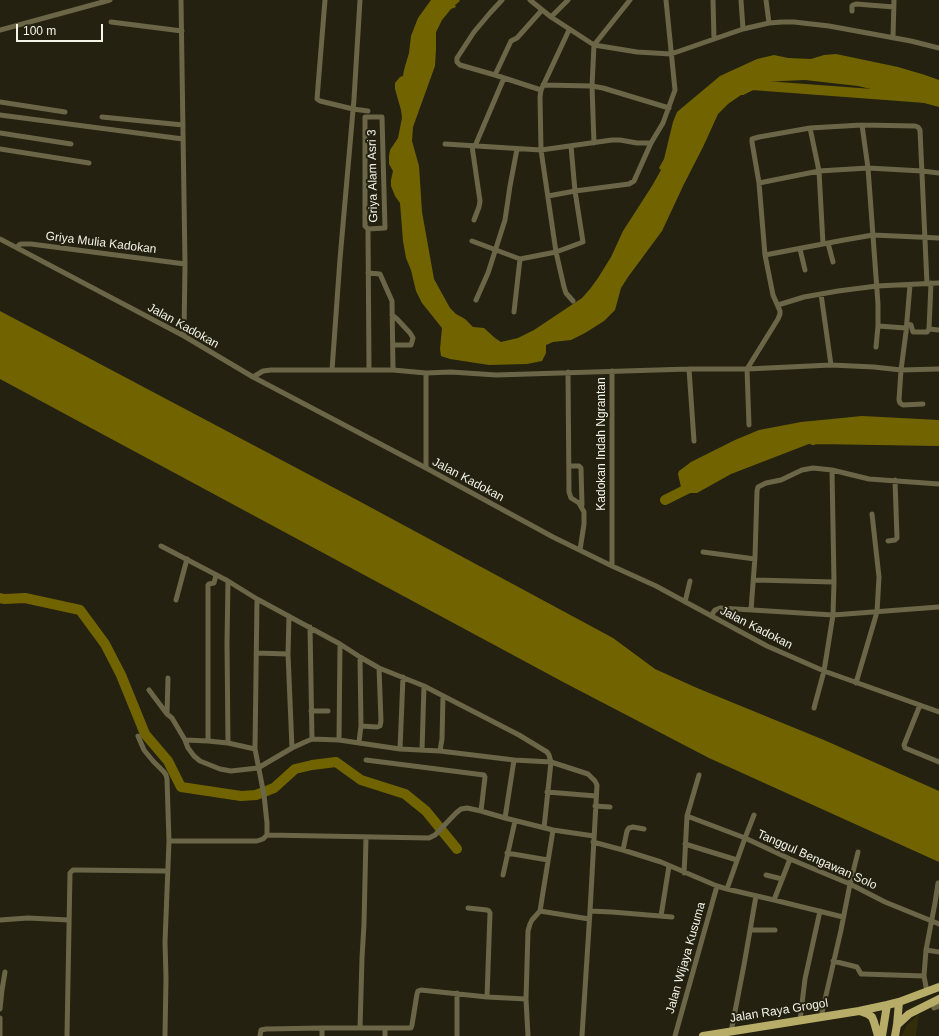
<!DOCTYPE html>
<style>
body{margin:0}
#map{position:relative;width:939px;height:1036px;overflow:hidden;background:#242110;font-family:Arial,sans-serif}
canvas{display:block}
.scale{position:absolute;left:16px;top:24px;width:87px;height:18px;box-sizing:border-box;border:2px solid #f5f4e8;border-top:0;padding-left:5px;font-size:12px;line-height:14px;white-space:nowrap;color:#f5f4e8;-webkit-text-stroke:3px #242110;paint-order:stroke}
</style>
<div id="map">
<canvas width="939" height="1036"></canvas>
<div class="scale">100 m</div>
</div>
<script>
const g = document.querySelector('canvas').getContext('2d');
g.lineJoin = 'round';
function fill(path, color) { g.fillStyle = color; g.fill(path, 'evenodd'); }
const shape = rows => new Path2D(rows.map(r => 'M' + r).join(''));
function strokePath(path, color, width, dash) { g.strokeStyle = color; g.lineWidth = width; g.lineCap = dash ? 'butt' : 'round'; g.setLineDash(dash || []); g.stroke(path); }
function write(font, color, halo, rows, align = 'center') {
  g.font = font + ' Arial,sans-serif'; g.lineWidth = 4; g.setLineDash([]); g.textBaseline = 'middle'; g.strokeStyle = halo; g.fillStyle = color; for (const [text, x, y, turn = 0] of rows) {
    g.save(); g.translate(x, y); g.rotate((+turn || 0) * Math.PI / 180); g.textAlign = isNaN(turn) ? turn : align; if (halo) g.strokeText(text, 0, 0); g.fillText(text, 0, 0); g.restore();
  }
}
fill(shape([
 [919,1014,916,1036,901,1036,907,1025]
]), '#332d0a');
fill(shape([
 [431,0,459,0,460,1,455,5,456,7,451,9,442,20,436,32,436,49,435,66,413,127,412,141,419,166,422,212,434,279,450,308,456,314,465,319,473,327,484,328,495,338,501,342,518,338,534,330,582,298,590,289,598,278,611,257,623,231,652,186,661,170,659,168,664,159,673,122,677,112,720,76,757,59,774,55,788,58,811,59,824,55,836,54,898,67,925,75,939,80,939,107,879,91,858,86,805,80,782,81,768,82,754,86,728,104,718,114,703,147,684,184,662,231,628,277,621,288,615,310,604,321,585,333,571,340,553,342,546,345,546,353,542,361,527,364,489,365,450,359,441,356,440,349,442,328,422,303,416,291,411,270,406,258,403,241,400,203,395,196,391,186,391,180,393,171,389,164,389,156,390,150,398,138,402,118,401,110,395,89,395,83,400,77,403,76,404,70,409,53,411,36,418,18],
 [0,311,357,500,613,638,655,669,697,688,824,740,939,791,939,862,709,758,565,683,0,379],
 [862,416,939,420,939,441,919,438,856,435,834,437,814,442,731,474,697,493,689,493,681,487,678,474,679,471,691,462,735,440,759,430,801,422]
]), '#716400');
strokePath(shape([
 [742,90,752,85,939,99],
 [813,440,815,439,939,441],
 [665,500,697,484],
 [0,598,4,599,25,598,80,610,105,644,121,675,145,734,168,761,181,787,241,796,256,795,274,788,295,769,312,765,336,762,361,780,405,794,426,811,457,849]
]), '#716400', 10);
strokePath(shape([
 [181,0,185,264,184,336],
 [325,0,317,99,320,101,353,109,368,111],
 [502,0,490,13,474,32,457,58,457,62,460,65,495,75,541,90],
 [530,0,551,17,594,45,637,52,671,54,743,29,769,23,782,22,794,22,829,26,911,41,939,48],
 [713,0,714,39],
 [741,0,743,29],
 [766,0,769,23],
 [852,11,852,6,853,5,856,4,894,7],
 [551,17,568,0],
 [111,22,182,31],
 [0,30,110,0],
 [569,30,541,90,540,97,541,150,556,252,564,287,566,293,573,301],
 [893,38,894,0],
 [495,75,511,41,517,38,542,10],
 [543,85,592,86,603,88,669,108],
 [0,102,65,112],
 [0,115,183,139],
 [102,117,183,125],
 [862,125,868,168,878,304,878,326,876,347],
 [810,128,819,171,823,244],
 [0,133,71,144],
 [594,143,592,86,594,45,630,0],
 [445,144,541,150,612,140,620,140,637,143,651,143],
 [472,146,480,201,479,207,474,220],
 [475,146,504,78],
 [0,149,89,163],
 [759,183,819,171,868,168,922,171,939,173],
 [548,196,575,191,629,184,634,181,651,143,663,123,675,90,666,0],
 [368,229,385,228,382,117,365,117,365,226,368,229,369,370],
 [0,239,184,336,253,377,426,468,553,537,612,566,656,586,767,646,824,671,939,712],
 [472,241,520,259],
 [828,243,833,262],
 [17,248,19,245,21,244,31,244,185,264],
 [800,249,805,270],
 [765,255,844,240,873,235,939,238],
 [368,273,380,274,392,301,393,370],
 [910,285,906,332,901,370,899,400,900,403,903,405,923,404],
 [821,294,831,365],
 [476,300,488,273,505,220,510,186,517,149],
 [778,305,804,297,838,291,877,286,939,283],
 [514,312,520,259,556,252,583,242,575,191,571,146],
 [392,315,397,319,410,333,413,338,411,345,393,345],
 [907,324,911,325,913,332,927,332,929,329,931,283],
 [878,326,906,328],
 [929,329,939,330],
 [689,369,694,441],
 [332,370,340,259,354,99,360,0],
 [612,371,612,566],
 [568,372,569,492,571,498,579,503,584,512,584,524,580,550],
 [426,373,426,468],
 [253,377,263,371,271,370,393,370,426,373,451,372,496,375,689,369,747,369,831,365,874,367,901,370,939,369],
 [749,425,747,369,778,319,780,314,780,311,773,295,765,255,759,183,752,142,752,139,759,137,810,128,862,125,915,126,918,127,920,130,927,284],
 [569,466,579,466,581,468,582,505],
 [888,541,895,540,897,538,895,480],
 [161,546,228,581,257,599,340,644,360,657,379,668,424,686,519,735,547,752,549,755,551,762,544,828],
 [703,552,755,559],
 [216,575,214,583,209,584,208,585,208,741,228,743,255,749],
 [754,580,834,582],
 [228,581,227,643,228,743],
 [257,599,255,749,264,795,267,823,267,835],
 [176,600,187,559],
 [685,602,690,581],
 [751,610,755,557,757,491,758,487,766,483,781,480,802,470,813,468,832,470,869,479,939,484],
 [289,616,288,654,292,748],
 [711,616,715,610,720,608,833,615,939,607],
 [310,627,312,739],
 [256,653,288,654],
 [856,683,877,612,879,577,872,514],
 [149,690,167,714,172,718,185,740,208,741],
 [920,705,904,745,905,748,939,762],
 [814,708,824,671,833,615,834,582,832,470],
 [311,711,328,711],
 [167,714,168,678],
 [361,726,377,727,380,726,381,721,379,668],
 [138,736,144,750,153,761,164,772,166,775,167,779,169,841,165,942,166,978,165,1036],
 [185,740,188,748,194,756,200,761,220,769,231,771,258,768,292,748,305,742,312,739,339,740,400,749,440,751,514,760,551,762,588,774,595,781,597,785,590,911,582,1036],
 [339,740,340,644],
 [359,742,361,726,360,657],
 [400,749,403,677],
 [422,750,424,686],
 [440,751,442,739,443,696],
 [366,760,484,775,485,777,481,811],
 [547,792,596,796],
 [595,806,610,807],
 [687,816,745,838,790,859,850,884,885,902,939,924],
 [505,818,514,760],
 [169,841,257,841,263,839,267,835,429,838,435,835,456,813,461,809,467,808,481,811,505,818,553,830,594,836],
 [593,842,623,850,661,862,717,886,727,889,774,900,843,917],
 [685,844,737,860],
 [623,850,627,831,629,828,633,827,644,829],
 [507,853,548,860],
 [684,873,687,816,699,775],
 [503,875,515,821],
 [766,875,782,879],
 [727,889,745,838,754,815],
 [774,900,790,859],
 [468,908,487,910,489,911,490,913,487,997],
 [540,911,589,919],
 [590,911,612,912,672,917],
 [661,916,669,866],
 [0,920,28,918,69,920],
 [750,930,775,930],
 [926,950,939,952],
 [833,961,857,967,861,974,863,974,924,976],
 [927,992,924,976,926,950,935,903,938,883],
 [934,1008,939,1006],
 [0,1009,2,990,5,972],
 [821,1017,841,930,850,884,858,852],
 [0,1018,0,1036],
 [800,1020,805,979,820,911],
 [360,1028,362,958,364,924,366,837],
 [731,1032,744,965,756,896],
 [67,1036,70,873,73,870,75,870,168,871],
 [260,1036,261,1030,266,1029,322,1028,411,1028,412,1025,417,994,418,991,421,990,487,997,526,999],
 [322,1036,322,1028],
 [385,1036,385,1028],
 [457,1036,457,993],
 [528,1036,526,999,528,931,530,924,532,920,540,911,553,830],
 [675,1036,717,886]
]), '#6b6647', 5);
strokePath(shape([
 [860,1011,868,1014,872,1017,874,1022,878,1036],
 [897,1025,909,1014,939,999],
 [703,1036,859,1011,887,1005,899,1002,939,987],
 [882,1036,887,1005],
 [895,1036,897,1025,899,1002]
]), '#b7ad68', 8);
write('12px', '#f5f4e8', '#242110', [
 ["Griya Alam Asri 3",373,176,-91],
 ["Griya Mulia Kadokan",101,243,7],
 ["Jalan Kadokan",183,326,29],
 ["Kadokan Indah Ngrantan",602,444,-90],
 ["Jalan Kadokan",468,480,28],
 ["Jalan Kadokan",756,628,27],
 ["Tanggul Bengawan Solo",817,860,24],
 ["Jalan Wijaya Kusuma",686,958,-74],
 ["Jalan Raya Grogol",779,1011,-9]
]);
</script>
